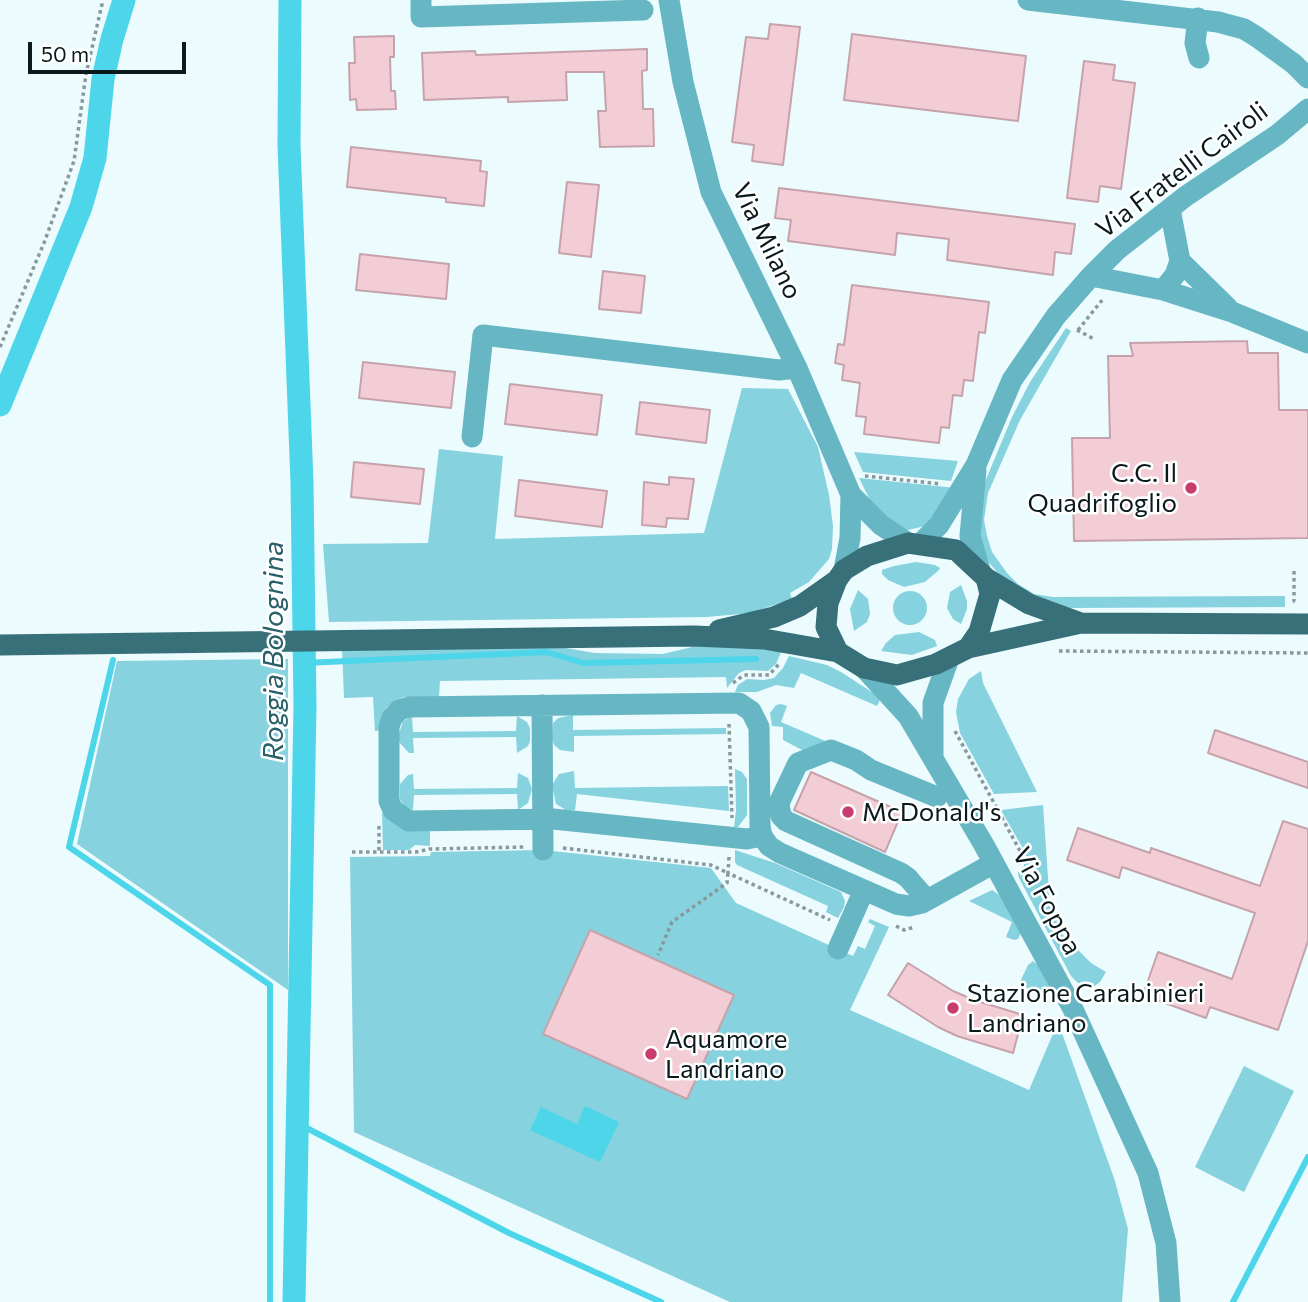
<!DOCTYPE html>
<style>
body{margin:0}
#map{position:relative;width:1308px;height:1302px;overflow:hidden;background:#ebfbfe;font-family:Commissioner,sans-serif}
canvas{display:block}
.scale{position:absolute;left:28px;top:42px;width:158px;height:32px;box-sizing:border-box;border:4px solid #0a1a1c;border-top:0;padding-left:9px;font-size:21px;line-height:24px;white-space:nowrap;color:#0a1a1c;-webkit-text-stroke:5px #fff;paint-order:stroke}
</style>
<div id="map">
<canvas width="1308" height="1302"></canvas>
<div class="scale">50 m</div>
</div>
<script>
const g = document.querySelector('canvas').getContext('2d');
g.lineJoin = 'round';
function fill(path, color) { g.fillStyle = color; g.fill(path, 'evenodd'); }
const shape = rows => new Path2D(rows.map(r => 'M' + r).join(''));
function strokePath(path, color, width, dash) { g.strokeStyle = color; g.lineWidth = width; g.lineCap = dash ? 'butt' : 'round'; g.setLineDash(dash || []); g.stroke(path); }
function write(font, color, halo, rows, align = 'center') {
  g.font = font + ' Commissioner,sans-serif'; g.lineWidth = 5; g.setLineDash([]); g.textBaseline = 'middle'; g.strokeStyle = halo; g.fillStyle = color; for (const [text, x, y, turn = 0] of rows) {
    g.save(); g.translate(x, y); g.rotate((+turn || 0) * Math.PI / 180); g.textAlign = isNaN(turn) ? turn : align; if (halo) g.strokeText(text, 0, 0); g.fillText(text, 0, 0); g.restore();
  }
}
fill(shape([
 [1066,328,1071,331,1020,420,988,493,984,520,987,536,992,552,1007,573,1018,584,1034,594,1053,597,1285,596,1285,607,1069,608,1034,597,1003,579,985,558,977,531,982,489,1012,417,1030,382],
 [742,388,788,389,818,447,829,495,833,526,832,549,829,559,809,582,790,593,792,599,750,613,707,617,329,622,323,544,428,543,439,449,503,456,495,539,704,533],
 [854,452,958,461,951,481,863,472],
 [859,478,956,488,925,526,908,530,899,528,871,502],
 [916,562,935,565,940,568,939,570,925,582,904,587,888,580,882,574,882,570,894,566],
 [961,585,967,601,967,609,961,624,953,619,947,608,950,592],
 [858,590,868,599,870,614,867,622,854,631,850,609],
 '893 608a17 17 0 1 1 34 0a17 17 0 1 1-34 0Z',
 [919,632,935,640,937,646,912,655,881,651,886,643,895,635],
 [541,644,595,653,663,654,705,644,782,650,776,664,768,671,746,670,739,673,727,688,726,677,440,681,439,697,404,697,394,701,386,708,378,731,375,731,373,697,344,698,342,648],
 [789,656,827,665,841,672,881,698,877,706,801,673,794,688,776,685,757,692,735,692,738,685,747,679,764,680,774,678,783,668],
 [288,659,288,990,77,844,117,661],
 [981,671,983,683,1037,792,994,794,960,733,956,712,958,699,969,679],
 [781,704,787,706,781,722,830,743,806,752,783,740,783,727,772,726,770,713,776,705],
 [573,715,573,730,726,728,726,734,574,736,574,752,560,750,554,745,552,738,553,723,558,718],
 [412,716,413,732,516,731,517,716,527,722,530,728,530,741,528,746,517,753,516,737,413,738,414,753,409,753,399,742,399,734,403,721],
 [735,769,742,772,747,779,747,815,738,827,734,827,736,811],
 [574,771,575,788,728,786,729,811,577,794,575,810,566,810,556,804,552,785,559,774],
 [518,773,528,778,532,789,528,803,518,810,517,794,414,795,413,810,404,806,400,799,400,784,408,775,413,774,414,789,517,788],
 [1043,805,1050,906,1063,935,1091,963,1106,972,1100,982,1093,987,1085,987,1078,983,1071,976,1019,878,1018,873,1024,866,1025,852,1001,810],
 [382,813,405,830,430,830,430,846,415,845,409,850,383,850],
 [543,850,711,868,736,903,853,956,858,946,865,949,875,926,868,922,870,919,889,927,850,1010,1029,1090,1058,1022,1114,1178,1128,1229,1122,1302,730,1302,354,1132,350,857,430,856,431,852],
 [735,850,775,863,841,892,845,901,844,907,838,918,826,912,828,906,737,865,735,862],
 [992,890,1001,896,1021,933,1018,939,1014,940,1006,937,1012,922,969,901],
 [1033,961,1039,966,1050,989,1047,997,1019,984,1028,965],
 [1244,1066,1294,1091,1244,1192,1195,1167]
]), '#86d2df');
fill(shape([
 [585,1106,619,1122,600,1162,530,1130,541,1107,577,1124]
]), '#4dd5e9');
strokePath(shape([
 [113,660,69,847,270,985,270,1302],
 [304,663,547,652,583,663,756,659],
 [297,1123,509,1233,661,1302],
 [1233,1302,1308,1157]
]), '#4dd5e9', 6);
strokePath(shape([
 [290,0,289,145,302,483,305,706,294,1302],
 [0,405,81,207,95,158,103,79,112,39,124,0]
]), '#4dd5e9', 23);
const building = shape([
 [770,24,800,27,783,165,752,161,754,145,732,142,746,37,768,39,770,24],
 [852,34,1026,56,1018,121,844,100,852,34],
 [394,36,394,57,390,57,391,91,395,91,396,109,357,110,356,99,350,100,349,63,355,63,354,37,394,36],
 [647,49,647,70,642,71,643,109,653,109,654,146,600,147,598,111,606,111,604,72,566,72,567,100,508,102,508,97,424,100,422,53,475,51,476,55,647,49],
 [1084,61,1115,65,1113,80,1135,83,1121,189,1100,186,1098,202,1067,198,1084,61],
 [351,147,481,161,480,171,487,172,484,206,446,202,446,198,347,187,351,147],
 [567,182,599,185,591,257,559,253,567,182],
 [779,188,1075,224,1071,254,1055,252,1053,275,947,260,949,239,897,233,895,255,788,241,791,220,775,218,779,188],
 [360,254,449,264,446,299,356,290,360,254],
 [603,271,645,276,641,313,599,309,603,271],
 [852,285,989,302,985,333,979,332,973,381,964,380,962,396,953,395,949,428,941,427,939,443,864,434,866,417,856,416,860,383,842,380,844,365,835,363,838,344,844,345,852,285],
 [1247,341,1248,353,1278,353,1279,410,1308,410,1308,538,1074,541,1072,438,1110,438,1108,356,1133,356,1130,343,1247,341],
 [363,362,455,372,451,408,359,398,363,362],
 [510,384,602,395,597,435,505,424,510,384],
 [640,402,710,410,706,443,636,434,640,402],
 [354,462,424,469,420,504,351,497,354,462],
 [669,477,694,479,688,519,667,518,666,527,642,525,644,482,669,485,669,477],
 [519,480,607,491,602,527,515,516,519,480],
 [1215,730,1308,762,1308,788,1208,753,1215,730],
 [811,772,902,812,885,852,794,810,811,772],
 [1283,821,1308,829,1308,941,1278,1030,1210,1007,1206,1018,1143,995,1158,952,1232,979,1255,913,1122,867,1119,878,1067,860,1078,828,1150,853,1151,848,1260,886,1283,821],
 [590,930,734,995,687,1099,543,1034,590,930],
 [908,963,953,991,974,1000,1023,1015,1013,1053,957,1036,938,1027,888,995,908,963]
]);
fill(building, '#f3cdd5');
strokePath(building, '#c6a2aa', 2);
strokePath(shape([
 [1077,330,1094,339],
 [1078,330,1103,299],
 [0,347,44,243,74,161,86,74,103,0],
 [865,476,941,484],
 [1294,571,1294,601,1295,601],
 [1059,651,1308,653],
 [733,683,744,675,769,675,780,663],
 [729,724,732,818],
 [955,731,1020,851,1022,857,1018,867],
 [379,826,379,852],
 [563,848,711,865,728,873,727,883,672,922,658,955],
 [352,852,416,852,430,849,524,847],
 [729,857,728,873,830,920],
 [896,926,904,930,915,927]
]), '#88989b', 3.5, [3.5, 3.5]);
strokePath(shape([
 [421,0,421,17,643,10],
 [669,0,683,82,711,192,797,368,851,495,881,525,908,543],
 [1028,0,1218,22,1244,29,1257,37,1294,64,1308,78],
 [1198,18,1195,43,1199,58],
 [1180,261,1228,308],
 [1091,276,1163,290,1175,275,1180,261,1170,209],
 [1163,290,1232,312,1308,343],
 [472,437,483,335,779,370,797,368],
 [976,470,970,536,980,570],
 [920,544,939,525,976,465,1012,380,1056,316,1091,276,1117,250,1186,196,1277,135,1308,109],
 [844,570,850,538,851,495],
 [864,668,908,716,984,845,1072,1007,1148,1173,1166,1243,1170,1302],
 [542,705,543,850],
 [933,758,933,703,949,658],
 [762,836,747,839,553,819,409,821,393,810,389,801,389,727,392,718,399,710,409,707,739,703,751,711,759,727,760,826,762,836,769,846,780,853,896,904,909,906,922,903,994,863],
 [927,900,908,878,901,873,786,821,781,816,779,803,798,763,831,750,856,760,871,770,937,797],
 [838,949,864,890]
]), '#66b6c3', 21);
strokePath(shape([
 [986,578,1029,604,1081,623],
 [719,630,774,617,800,606,837,580],
 [0,645,694,636,764,639,838,652],
 [968,648,979,632,990,594,986,578,956,550,908,543,867,556,844,570,837,580,828,603,826,627,838,652,864,668,897,675,936,664,968,648,1081,623,1308,624]
]), '#387079', 21);
for (const [x, y, r, color] of [
 [1191,488,7,"#c93d6e"],
 [848,812,7,"#c93d6e"],
 [953,1008,7,"#c93d6e"],
 [651,1054,7,"#c93d6e"]
]) { const dot = new Path2D(); dot.arc(x, y, r, 0, 2 * Math.PI); g.fillStyle = color; g.fill(dot); strokePath(dot, '#fff', 2.5); }
write('26px', '#0a1a1c', '#fff', [
 ["Via Fratelli Cairoli",1182,170,-37],
 ["Via Milano",767,241,64],
 ["Via Foppa",1047,901,62]
]);
write('26px', '#0a1a1c', '#fff', [
 ["C.C. Il",1177,473,"right"],
 ["Quadrifoglio",1177,503,"right"],
 ["McDonald's",862,812],
 ["Stazione Carabinieri",967,993],
 ["Landriano",967,1023],
 ["Aquamore",665,1039],
 ["Landriano",665,1069]
], 'left');
write('italic 28px', '#285f68', '#fff', [
 ["Roggia Bolognina",274,651,-90]
]);
</script>
